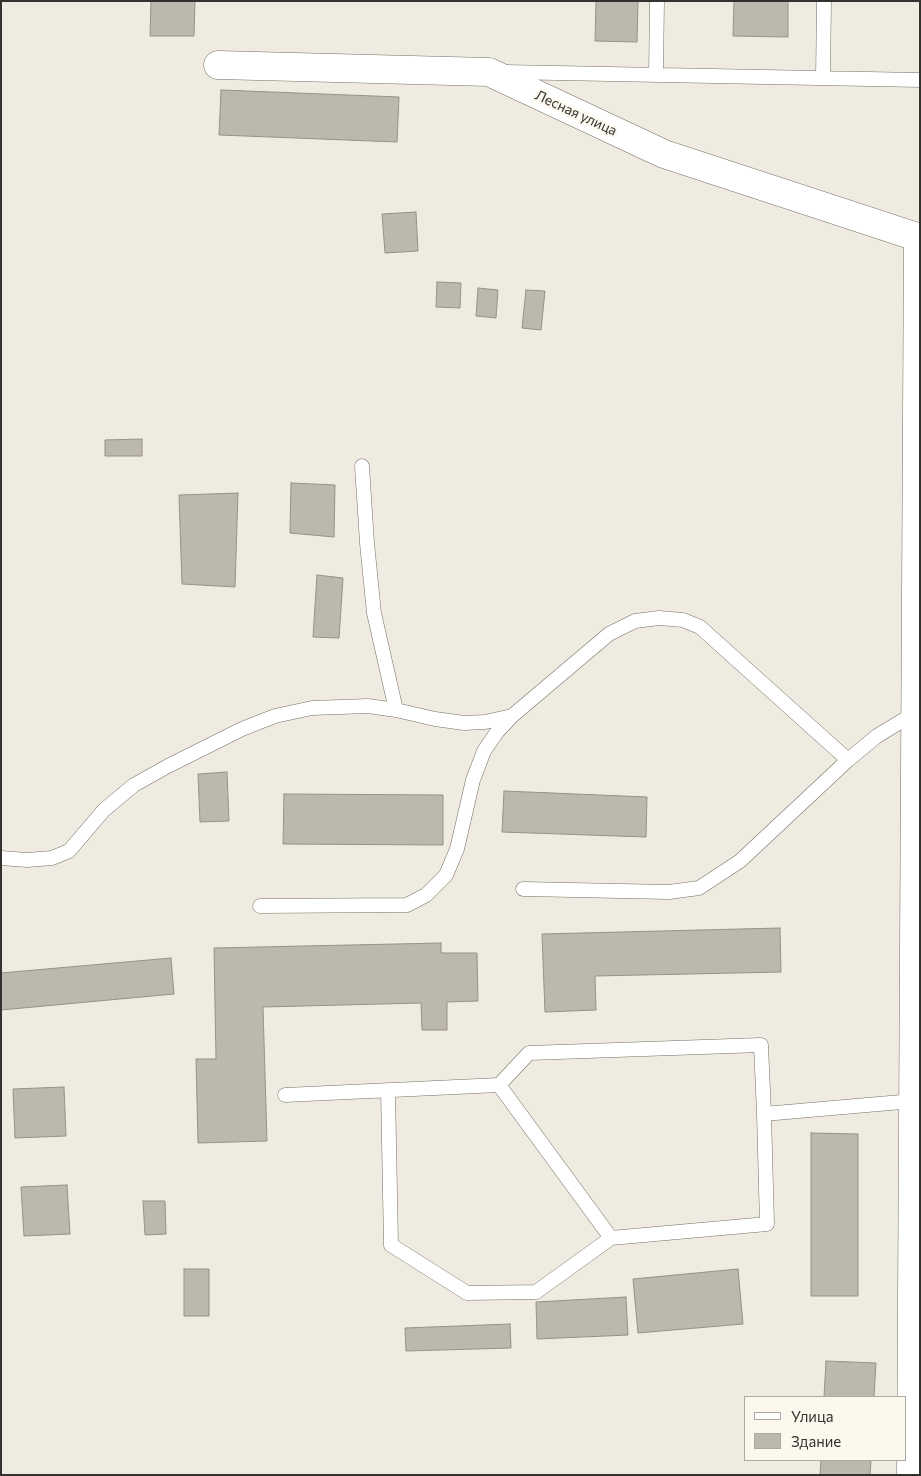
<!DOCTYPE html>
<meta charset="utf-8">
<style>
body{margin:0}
#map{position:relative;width:921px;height:1476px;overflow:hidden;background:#f0ebe0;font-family:Commissioner,sans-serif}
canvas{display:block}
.frame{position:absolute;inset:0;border:2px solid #34322e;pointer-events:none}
.legend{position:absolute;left:744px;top:1396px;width:162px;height:65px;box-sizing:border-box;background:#fdf8ed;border:1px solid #ada9a1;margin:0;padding:6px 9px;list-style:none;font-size:15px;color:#34322e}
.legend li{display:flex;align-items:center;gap:10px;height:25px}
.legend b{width:25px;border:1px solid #ada9a1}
</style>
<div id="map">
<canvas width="921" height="1476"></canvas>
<div class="frame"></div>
<ul class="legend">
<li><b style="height:6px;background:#fff"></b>Улица</li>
<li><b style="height:14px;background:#bdb8ae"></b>Здание</li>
</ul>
</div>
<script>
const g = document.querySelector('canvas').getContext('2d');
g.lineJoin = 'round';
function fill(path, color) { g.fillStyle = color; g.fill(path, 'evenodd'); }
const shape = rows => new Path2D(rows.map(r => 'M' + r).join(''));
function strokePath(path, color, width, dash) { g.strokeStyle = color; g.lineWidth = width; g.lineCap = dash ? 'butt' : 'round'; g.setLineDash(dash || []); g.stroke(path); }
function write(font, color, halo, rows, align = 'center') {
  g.font = font + ' Commissioner,sans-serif'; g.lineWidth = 4.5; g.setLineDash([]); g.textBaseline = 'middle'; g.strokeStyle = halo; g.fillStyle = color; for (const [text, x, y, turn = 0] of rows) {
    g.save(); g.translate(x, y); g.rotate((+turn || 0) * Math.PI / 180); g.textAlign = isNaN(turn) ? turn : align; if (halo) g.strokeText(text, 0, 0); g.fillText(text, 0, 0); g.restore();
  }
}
const building = shape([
 [151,1,195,1,194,36,150,36,151,1],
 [596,1,638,1,637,42,595,41,596,1],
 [734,1,788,1,788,37,733,36,734,1],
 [221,90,399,97,397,142,219,135,221,90],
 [416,212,418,251,385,253,382,214,416,212],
 [437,282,461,283,460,308,436,307,437,282],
 [478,288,498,290,496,318,476,316,478,288],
 [526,290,545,291,541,330,522,328,526,290],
 [142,439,142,456,105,456,105,440,142,439],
 [291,483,335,485,334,537,290,533,291,483],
 [238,493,235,587,182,584,179,495,238,493],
 [317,575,343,578,339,638,313,637,317,575],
 [227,772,229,821,200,822,198,774,227,772],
 [504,791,647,797,646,837,502,832,504,791],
 [284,794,443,795,443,845,283,844,284,794],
 [780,928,781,972,595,976,596,1010,545,1012,542,934,780,928],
 [441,943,441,953,477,953,478,1001,447,1002,447,1030,422,1030,421,1003,263,1007,267,1141,198,1143,196,1059,216,1059,214,948,441,943],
 [171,958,174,994,1,1010,1,973,171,958],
 [64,1087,66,1136,15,1138,13,1089,64,1087],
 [811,1133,858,1134,858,1296,811,1296,811,1133],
 [67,1185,70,1234,24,1236,21,1187,67,1185],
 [143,1201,165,1201,166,1234,145,1235,143,1201],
 [184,1269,209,1269,209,1316,184,1316,184,1269],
 [738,1269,743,1324,638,1333,633,1279,738,1269],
 [626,1297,628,1335,537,1339,536,1302,626,1297],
 [510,1324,511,1348,406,1351,405,1328,510,1324],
 [826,1361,876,1363,874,1397,824,1397,826,1361],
 [821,1460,871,1460,870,1475,820,1475,821,1460]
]);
fill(building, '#bdb8ae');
strokePath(building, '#969187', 1);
const lane = shape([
 [505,72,920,80],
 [656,75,657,1],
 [823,78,824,1],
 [362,466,367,543,374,613,396,710],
 [1,858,27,860,52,858,69,851,104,810,134,785,168,766,242,729,275,716,312,708,368,706,396,710,435,719,464,723,485,722,512,716],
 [523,889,669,892,699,888,740,861,848,760,877,736,915,713],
 [260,906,407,905,426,895,446,875,457,849,473,780,484,751,497,732,512,716,609,634,635,621,659,618,683,620,700,627,848,760],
 [499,1085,611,1238],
 [388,1090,391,1245,467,1293,536,1292,611,1238,767,1224,764,1114],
 [285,1095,499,1085,529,1053,761,1045,764,1114,913,1101]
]);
const street = shape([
 [911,1475,918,238]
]);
const secondary = shape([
 [218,65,489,72,664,154,920,238]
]);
strokePath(lane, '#757067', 15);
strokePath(street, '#757067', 29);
strokePath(secondary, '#757067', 29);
strokePath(lane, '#fff', 14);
strokePath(street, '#fff', 28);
strokePath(secondary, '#fff', 28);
write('14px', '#34322e', '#fdf8ed', [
 ["Лесная улица",576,113,25]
]);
</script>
